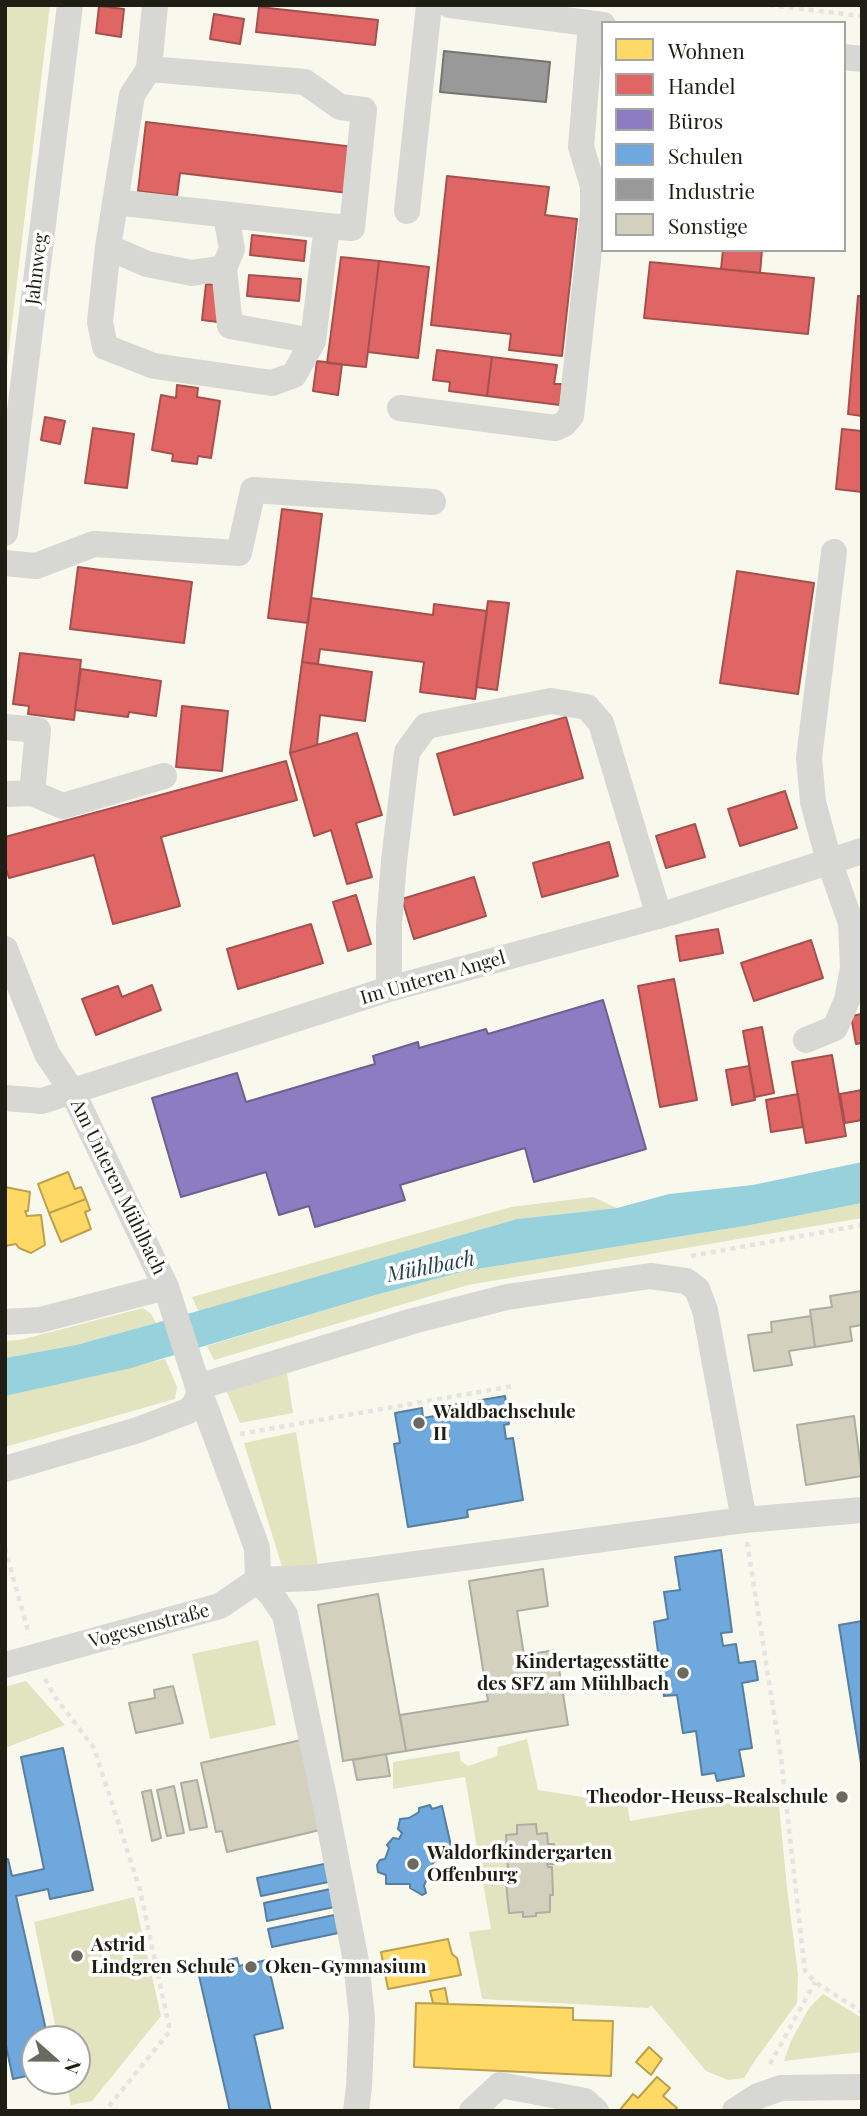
<!DOCTYPE html>
<meta charset="utf-8">
<style>
body{margin:0}
#map{position:relative;width:867px;height:2116px;overflow:hidden;background:#f9f8ed;font-family:"Playfair Display",serif}
canvas{display:block}
.frame{position:absolute;inset:0;border:7px solid #1f1e14;pointer-events:none}
.legend{position:absolute;left:601px;top:21px;width:245px;height:231px;box-sizing:border-box;background:#fff;border:2px solid #a5a5a1;margin:0;padding:9px 12px;list-style:none;font-size:21px;color:#1f1e14}
.legend li{display:flex;align-items:center;gap:14px;height:35px}
.legend b{width:35px;border:2px solid #a5a5a1}
.north{position:absolute;left:21px;top:2025px;width:70px;height:70px;box-sizing:border-box;background:#fff;border:2px solid #a5a5a1;border-radius:50%;rotate:111deg;font-size:19px;font-weight:700;line-height:28px;text-align:center;color:#1f1e14}
.north::after{content:'';display:block;margin:auto;width:24px;height:32px;background:#6b6a60;clip-path:polygon(50% 0,100% 100%,50% 72%,0 100%)}
</style>
<div id="map">
<canvas width="867" height="2116"></canvas>
<div class="frame"></div>
<ul class="legend">
<li><b style="height:19px;background:#ffd966"></b>Wohnen</li>
<li><b style="height:19px;background:#e06666"></b>Handel</li>
<li><b style="height:19px;background:#8e7cc3"></b>Büros</li>
<li><b style="height:19px;background:#6fa8dc"></b>Schulen</li>
<li><b style="height:19px;background:#999"></b>Industrie</li>
<li><b style="height:19px;background:#d3d0be"></b>Sonstige</li>
</ul>
<div class="north">N</div>
</div>
<script>
const g = document.querySelector('canvas').getContext('2d');
g.lineJoin = 'round';
function fill(path, color) { g.fillStyle = color; g.fill(path, 'evenodd'); }
const shape = rows => new Path2D(rows.map(r => 'M' + r).join(''));
function strokePath(path, color, width, dash) { g.strokeStyle = color; g.lineWidth = width; g.lineCap = dash ? 'butt' : 'round'; g.setLineDash(dash || []); g.stroke(path); }
function write(font, color, halo, rows, align = 'center') {
  g.font = font + ' "Playfair Display",serif'; g.lineWidth = 7; g.setLineDash([]); g.textBaseline = 'middle'; g.strokeStyle = halo; g.fillStyle = color; for (const [text, x, y, turn = 0] of rows) {
    g.save(); g.translate(x, y); g.rotate((+turn || 0) * Math.PI / 180); g.textAlign = isNaN(turn) ? turn : align; if (halo) g.strokeText(text, 0, 0); g.fillText(text, 0, 0); g.restore();
  }
}
fill(shape([
 [5,5,50,5,5,382],
 [593,1197,617,1208,517,1219,199,1312,192,1297,511,1207],
 [862,1203,862,1218,468,1285,214,1360,207,1346,372,1296,465,1271,745,1226],
 [143,1308,151,1314,156,1323,76,1345,5,1358,5,1341,20,1340],
 [165,1359,177,1387,175,1399,5,1447,5,1396],
 [287,1373,293,1413,240,1423,226,1390],
 [296,1432,318,1565,283,1570,244,1443],
 [258,1640,276,1725,210,1739,192,1654],
 [26,1681,65,1725,5,1748,5,1687],
 [527,1739,538,1790,627,1804,630,1821,778,1795,787,1888,798,1974,797,2003,756,2059,744,2078,728,2080,706,2071,651,2005,648,2008,482,1999,469,1932,491,1929,465,1777,393,1789,393,1762,459,1751,461,1761,468,1766,497,1756,498,1747],
 [134,1897,161,2016,92,2101,71,2105,66,2081,77,2081,77,2039,58,2039,34,1922],
 [823,1994,862,2018,862,2052,784,2061,791,2041,809,2008]
]), '#e1e4bf');
fill(shape([
 [862,1162,862,1203,745,1226,465,1271,372,1296,131,1368,5,1396,5,1358,76,1345,156,1323,517,1219,617,1208,669,1194,753,1185]
]), '#97d2dc');
const homes = shape([
 [68,1172,75,1189,81,1187,86,1199,49,1213,38,1184,68,1172],
 [5,1187,30,1192,28,1211,25,1211,27,1216,41,1215,45,1245,31,1253,19,1248,16,1244,5,1246,5,1187],
 [86,1199,90,1210,85,1212,91,1229,61,1242,49,1213,86,1199],
 [448,1939,452,1954,457,1958,461,1975,388,1989,381,1952,448,1939],
 [445,1988,448,2004,433,2003,430,1991,445,1988],
 [416,2003,573,2008,573,2020,613,2021,611,2076,414,2067,416,2003],
 [649,2047,662,2059,651,2075,636,2062,649,2047],
 [657,2077,670,2088,663,2096,677,2108,675,2111,619,2111,633,2094,638,2098,657,2077]
]);
fill(homes, '#ffd966');
strokePath(homes, '#bca14d', 2);
const shops = shape([
 [99,6,124,9,121,37,96,33,99,6],
 [259,7,378,20,375,45,256,32,259,7],
 [214,14,244,19,240,44,210,39,214,14],
 [146,122,354,147,348,193,180,173,177,196,138,191,146,122],
 [447,176,549,187,545,215,577,219,562,356,509,350,511,334,431,325,447,176],
 [252,235,306,241,304,261,250,255,252,235],
 [723,250,762,250,760,273,721,269,723,250],
 [341,257,379,261,366,367,327,363,341,257],
 [379,261,429,267,418,358,368,352,379,261],
 [650,262,814,278,808,334,644,318,650,262],
 [249,275,301,279,299,301,247,296,249,275],
 [206,284,222,286,218,322,202,320,206,284],
 [858,296,862,296,862,416,848,414,858,296],
 [437,350,492,357,487,396,449,391,450,382,433,380,437,350],
 [492,357,557,365,554,384,562,384,560,405,487,396,492,357],
 [317,361,342,364,338,395,313,391,317,361],
 [177,385,198,388,197,397,220,401,211,458,198,456,197,464,172,461,173,454,152,450,161,395,176,398,177,385],
 [45,417,65,421,60,444,41,440,45,417],
 [93,428,134,434,127,488,85,483,93,428],
 [842,429,862,431,862,492,836,489,842,429],
 [282,509,322,514,308,623,268,618,282,509],
 [78,567,192,582,184,643,70,629,78,567],
 [737,571,814,583,798,694,720,683,737,571],
 [311,598,433,615,434,604,487,611,475,699,420,692,424,662,320,649,318,664,302,662,311,598],
 [488,601,509,603,497,690,476,687,488,601],
 [20,653,81,660,74,720,28,714,29,706,13,704,20,653],
 [302,662,372,672,365,721,320,715,317,745,290,753,302,662],
 [81,669,161,681,156,716,129,712,128,717,75,710,81,669],
 [182,706,228,711,222,771,176,767,182,706],
 [566,717,583,778,454,815,437,754,566,717],
 [357,733,382,815,356,823,372,877,347,884,331,830,314,836,290,753,357,733],
 [286,761,297,800,161,837,180,906,113,924,94,855,9,878,5,866,5,837,286,761],
 [785,791,797,828,740,846,728,809,785,791],
 [695,824,705,857,666,868,656,836,695,824],
 [609,842,618,876,542,897,533,863,609,842],
 [474,877,486,916,414,939,402,899,474,877],
 [356,895,371,944,348,951,333,902,356,895],
 [311,924,323,963,238,989,227,949,311,924],
 [718,929,723,953,680,961,676,936,718,929],
 [811,940,823,978,754,1001,741,963,811,940],
 [674,979,697,1100,660,1107,638,986,674,979],
 [152,985,161,1010,96,1035,82,999,118,986,122,997,152,985],
 [862,1014,862,1043,856,1044,851,1016,862,1014],
 [762,1027,774,1093,755,1097,743,1031,762,1027],
 [832,1055,846,1136,806,1143,792,1062,832,1055],
 [749,1066,755,1100,732,1105,726,1070,749,1066],
 [862,1090,862,1120,845,1123,840,1094,862,1090],
 [798,1094,803,1127,771,1132,766,1100,798,1094]
]);
fill(shops, '#e06666');
strokePath(shops, '#a6504d', 2);
const offices = shape([
 [603,1000,646,1149,534,1182,525,1148,400,1185,405,1200,315,1227,309,1206,279,1215,266,1172,181,1197,152,1098,237,1073,246,1102,375,1064,373,1056,418,1042,419,1048,486,1029,488,1034,603,1000]
]);
fill(offices, '#8e7cc3');
strokePath(offices, '#6d608e', 2);
const schools = shape([
 [505,1396,509,1424,504,1425,506,1439,513,1438,523,1500,467,1510,468,1517,408,1527,394,1444,400,1443,395,1413,422,1408,423,1418,453,1413,452,1405,505,1396],
 [721,1550,732,1632,721,1633,723,1646,736,1644,739,1663,755,1661,758,1680,742,1683,752,1748,739,1750,744,1776,717,1781,715,1773,702,1775,696,1731,683,1733,677,1695,664,1696,654,1622,668,1619,664,1592,680,1590,675,1557,721,1550],
 [862,1621,862,1770,839,1625,862,1621],
 [63,1748,93,1890,50,1899,48,1889,16,1896,48,2039,35,2039,35,2074,13,2079,5,2041,5,1860,8,1859,12,1876,44,1869,21,1757,63,1748],
 [430,1805,432,1809,442,1806,452,1850,433,1863,424,1886,426,1893,422,1895,410,1888,410,1884,386,1884,386,1875,378,1872,377,1865,380,1860,385,1859,389,1848,387,1845,393,1838,399,1839,402,1833,398,1829,400,1819,409,1818,419,1812,419,1808,430,1805],
 [329,1863,333,1881,261,1896,257,1878,329,1863],
 [335,1888,339,1906,267,1921,264,1903,335,1888],
 [339,1914,343,1932,272,1947,268,1929,339,1914],
 [237,1958,239,1966,267,1960,283,2028,254,2035,271,2111,230,2111,197,1967,237,1958]
]);
fill(schools, '#6fa8dc');
strokePath(schools, '#577fa0', 2);
const industry = shape([
 [444,51,550,62,546,102,440,92,444,51]
]);
fill(industry, '#999');
strokePath(industry, '#747471', 2);
const building = shape([
 [862,1291,862,1325,850,1327,852,1341,815,1347,810,1310,832,1307,830,1296,862,1291],
 [811,1316,815,1347,789,1351,792,1365,754,1371,748,1335,772,1332,771,1322,811,1316],
 [854,1416,862,1476,806,1485,797,1425,854,1416],
 [543,1569,548,1606,517,1611,524,1655,556,1650,568,1725,406,1751,400,1715,488,1701,469,1581,543,1569],
 [378,1594,406,1751,343,1761,318,1605,378,1594],
 [173,1686,183,1723,136,1733,129,1703,155,1698,154,1690,173,1686],
 [301,1740,320,1830,227,1852,222,1831,216,1832,201,1763,301,1740],
 [386,1754,390,1776,357,1780,353,1760,386,1754],
 [197,1780,207,1827,190,1830,181,1783,197,1780],
 [174,1786,184,1833,167,1836,157,1790,174,1786],
 [151,1790,161,1838,152,1841,142,1792,151,1790],
 [536,1824,537,1834,547,1833,548,1844,554,1844,554,1864,547,1864,548,1867,552,1867,553,1895,550,1895,550,1912,536,1913,536,1916,523,1917,523,1912,509,1913,505,1872,508,1872,506,1835,517,1834,517,1825,536,1824]
]);
fill(building, '#d3d0be');
strokePath(building, '#aeada3', 2);
strokePath(shape([
 [769,5,862,16],
 [691,1256,862,1225],
 [240,1434,513,1386],
 [747,1542,781,1758,805,1971,815,1982,862,2012],
 [5,1548,29,1635],
 [45,1679,55,1697,94,1748,140,1890,170,2031,105,2111],
 [770,2064,815,1982]
]), '#e4e4e0', 4.5, [5, 5]);
strokePath(shape([
 [450,5,603,25],
 [844,57,862,59],
 [149,69,305,82,340,107,364,110,352,228,327,226],
 [115,202,327,226,313,341,230,326,224,268,192,273,147,264,108,247,113,216,132,95,149,69,155,5],
 [407,211,429,5],
 [108,247,100,322,105,347,154,366,272,383,294,375,313,341],
 [224,268,232,249,226,215],
 [400,408,555,428,564,424,571,416,593,213,593,186,581,147,591,24],
 [5,533,70,5],
 [5,563,36,566,94,544,239,553,253,490,433,502],
 [5,727,38,730,32,793,5,794],
 [32,793,63,806,164,776],
 [5,949,47,1054,72,1091,166,1287,200,1393,257,1548,258,1580,220,1606,5,1665],
 [389,989,389,925,394,861,407,752,426,726,551,701,587,707,601,723,659,916],
 [806,1040,835,1028,847,1000,853,968,851,923,829,861,813,802,809,758,834,552],
 [5,1098,42,1101,389,989,669,913,862,851],
 [5,1322,40,1320,166,1287],
 [198,1387,413,1321,507,1297,650,1276,686,1281,697,1289,705,1310,744,1520],
 [5,1469,138,1430,188,1411,195,1404,200,1393],
 [258,1580,312,1578,744,1520,862,1510],
 [258,1580,273,1597,285,1615,323,1792,356,1961,362,2018,359,2087,356,2111],
 [472,2111,500,2085,585,2101,596,2111],
 [735,2111,758,2096,781,2088,862,2087]
]), '#d7d7d4', 26);
for (const [x, y, r, color] of [
 [419,1423,7,"#6b6a60"],
 [683,1673,7,"#6b6a60"],
 [842,1797,7,"#6b6a60"],
 [413,1864,7,"#6b6a60"],
 [77,1956,7,"#6b6a60"],
 [251,1967,7,"#6b6a60"]
]) { const dot = new Path2D(); dot.arc(x, y, r, 0, 2 * Math.PI); g.fillStyle = color; g.fill(dot); strokePath(dot, '#fff', 2.5); }
write('19px', '#1f1e14', '#fff', [
 ["Jahnweg",37,269,-83],
 ["Im Unteren Angel",433,978,-16],
 ["Am Unteren Mühlbach",118,1187,64],
 ["Vogesenstraße",149,1626,-15]
]);
write('bold 19px', '#1f1e14', '#fff', [
 ["Waldbachschule",433,1412],
 ["II",433,1434],
 ["Kindertagesstätte",669,1662,"right"],
 ["des SFZ am Mühlbach",669,1684,"right"],
 ["Theodor-Heuss-Realschule",828,1797,"right"],
 ["Waldorfkindergarten",427,1853],
 ["Offenburg",427,1875],
 ["Astrid",91,1945],
 ["Lindgren Schule",91,1967],
 ["Oken-Gymnasium",265,1967]
], 'left');
write('italic 21px', '#1d444d', '#fff', [
 ["Mühlbach",431,1267,-11]
]);
</script>
